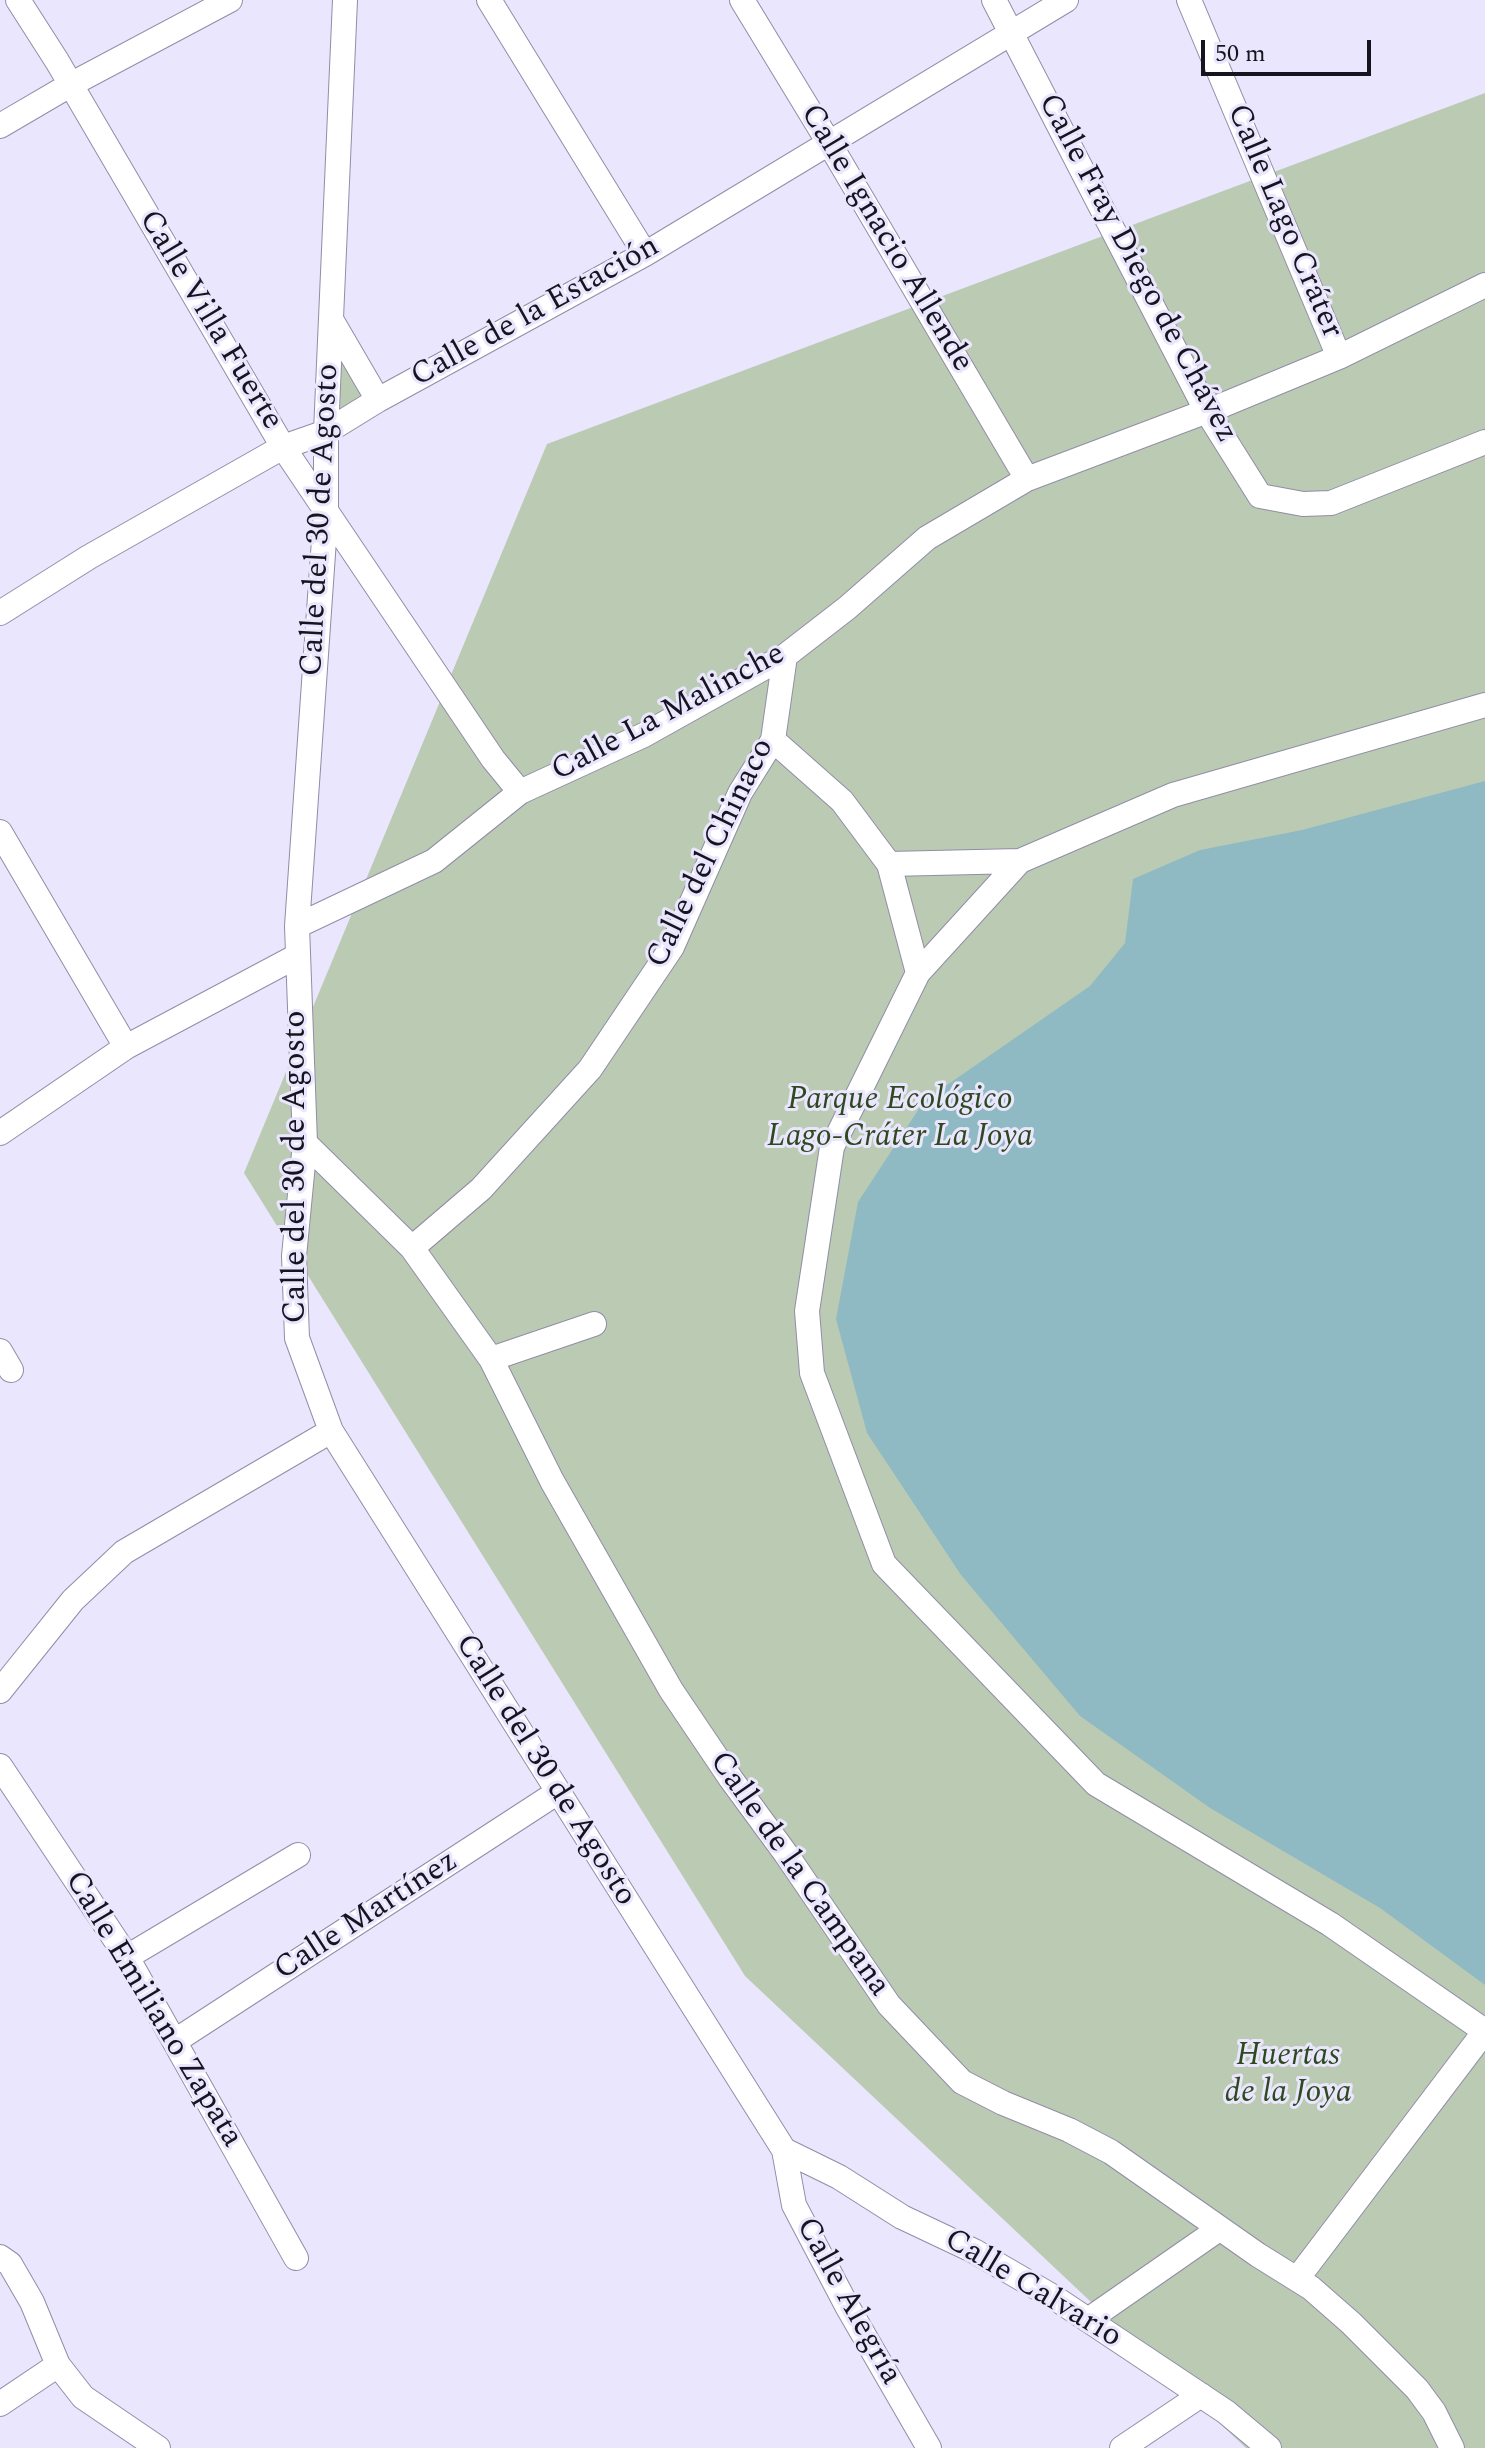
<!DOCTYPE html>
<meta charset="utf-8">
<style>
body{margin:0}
#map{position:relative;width:1485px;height:2448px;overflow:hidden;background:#eae6fe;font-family:Spectral,serif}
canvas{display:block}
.scale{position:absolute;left:1201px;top:40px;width:170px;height:36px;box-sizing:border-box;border:4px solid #16141e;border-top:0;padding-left:10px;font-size:24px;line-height:28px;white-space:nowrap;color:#16141e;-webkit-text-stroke:6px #eae6fe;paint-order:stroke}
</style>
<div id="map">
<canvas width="1485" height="2448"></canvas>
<div class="scale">50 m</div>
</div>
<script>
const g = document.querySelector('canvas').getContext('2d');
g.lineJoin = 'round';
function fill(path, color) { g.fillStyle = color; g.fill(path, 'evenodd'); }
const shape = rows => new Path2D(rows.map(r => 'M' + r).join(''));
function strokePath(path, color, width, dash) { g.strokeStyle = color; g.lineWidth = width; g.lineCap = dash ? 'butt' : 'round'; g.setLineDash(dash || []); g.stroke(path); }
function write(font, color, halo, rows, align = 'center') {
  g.font = font + ' Spectral,serif'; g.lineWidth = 6; g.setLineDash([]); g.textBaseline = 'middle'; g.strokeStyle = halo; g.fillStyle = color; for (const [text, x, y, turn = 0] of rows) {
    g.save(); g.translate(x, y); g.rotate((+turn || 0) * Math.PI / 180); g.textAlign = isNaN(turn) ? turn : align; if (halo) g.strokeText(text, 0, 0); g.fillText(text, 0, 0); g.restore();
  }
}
fill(shape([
 [1485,93,1485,2448,1246,2448,745,1976,244,1173,547,444],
 [336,345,366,394,335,411]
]), '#bbcbb3');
fill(shape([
 [1485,781,1485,1985,1380,1908,1210,1808,1080,1716,961,1575,867,1433,836,1319,858,1202,924,1101,1090,986,1125,943,1133,879,1200,850,1302,830]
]), '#90bac3');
const street = shape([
 [18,0,57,61,283,447,493,759,520,792],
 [345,0,326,432,326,511,297,926,305,1143,294,1256,297,1338,331,1431,784,2150,794,2205,847,2306,929,2448],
 [489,0,645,254],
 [742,0,829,143,1027,479],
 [994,0,1206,410,1260,496,1303,504,1331,503,1485,442],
 [1189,0,1339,357],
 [0,126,70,85,230,0],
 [332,321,378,400],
 [0,613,89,557,283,447,326,432,378,400,645,254,1066,0],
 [1485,705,1173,795,1020,861,918,973,832,1147,807,1311,812,1373,884,1564,1096,1784,1330,1924,1485,2031],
 [773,740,842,801,889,864,918,973],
 [0,832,126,1047],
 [889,864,1020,861],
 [297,926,434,861,520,792,644,735,785,656,847,608,927,538,1027,479,1223,405,1339,357,1485,285],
 [0,1133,126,1047,297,956],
 [305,1143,412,1248,491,1359,552,1481,671,1690,731,1779,786,1854,889,2005,962,2082,1003,2103,1069,2130,1111,2152,1258,2255,1311,2288,1351,2323,1417,2389,1434,2412,1452,2448],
 [412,1248,481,1189,590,1069,672,947,740,793,773,740,785,656],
 [0,1351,11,1370],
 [491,1359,594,1324],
 [0,1691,73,1600,124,1552,331,1431],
 [0,1766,127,1957,296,2258],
 [127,1957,298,1855],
 [175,2041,558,1792],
 [784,2150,839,2177,902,2217,974,2251,1055,2298,1226,2412,1269,2448],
 [0,2257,10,2264,32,2302,58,2365,83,2397,158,2448],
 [1297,2279,1485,2031],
 [1088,2320,1219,2229],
 [0,2404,58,2365],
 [1122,2448,1201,2395]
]);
strokePath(street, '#918da7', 26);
strokePath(street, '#fff', 24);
write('32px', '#16141e', '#eae6fe', [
 ["Calle Lago Cráter",1283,222,67],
 ["Calle Ignacio Allende",885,239,59],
 ["Calle Fray Diego de Chávez",1136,269,62],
 ["Calle de la Estación",536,313,-29],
 ["Calle Villa Fuerte",209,321,59],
 ["Calle del 30 de Agosto",322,520,-87],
 ["Calle La Malinche",669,714,-28],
 ["Calle del Chinaco",712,854,-64],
 ["Calle del 30 de Agosto",298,1167,-90],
 ["Calle del 30 de Agosto",544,1771,58],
 ["Calle de la Campana",798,1875,55],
 ["Calle Martínez",367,1917,-33],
 ["Calle Emiliano Zapata",152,2010,59],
 ["Calle Calvario",1032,2290,31],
 ["Calle Alegría",847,2302,61]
]);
write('italic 32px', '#2e491e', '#eae6fe', [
 ["Parque Ecológico",900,1102],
 ["Lago-Cráter La Joya",900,1139],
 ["Huertas",1288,2058],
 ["de la Joya",1288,2095]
]);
</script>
